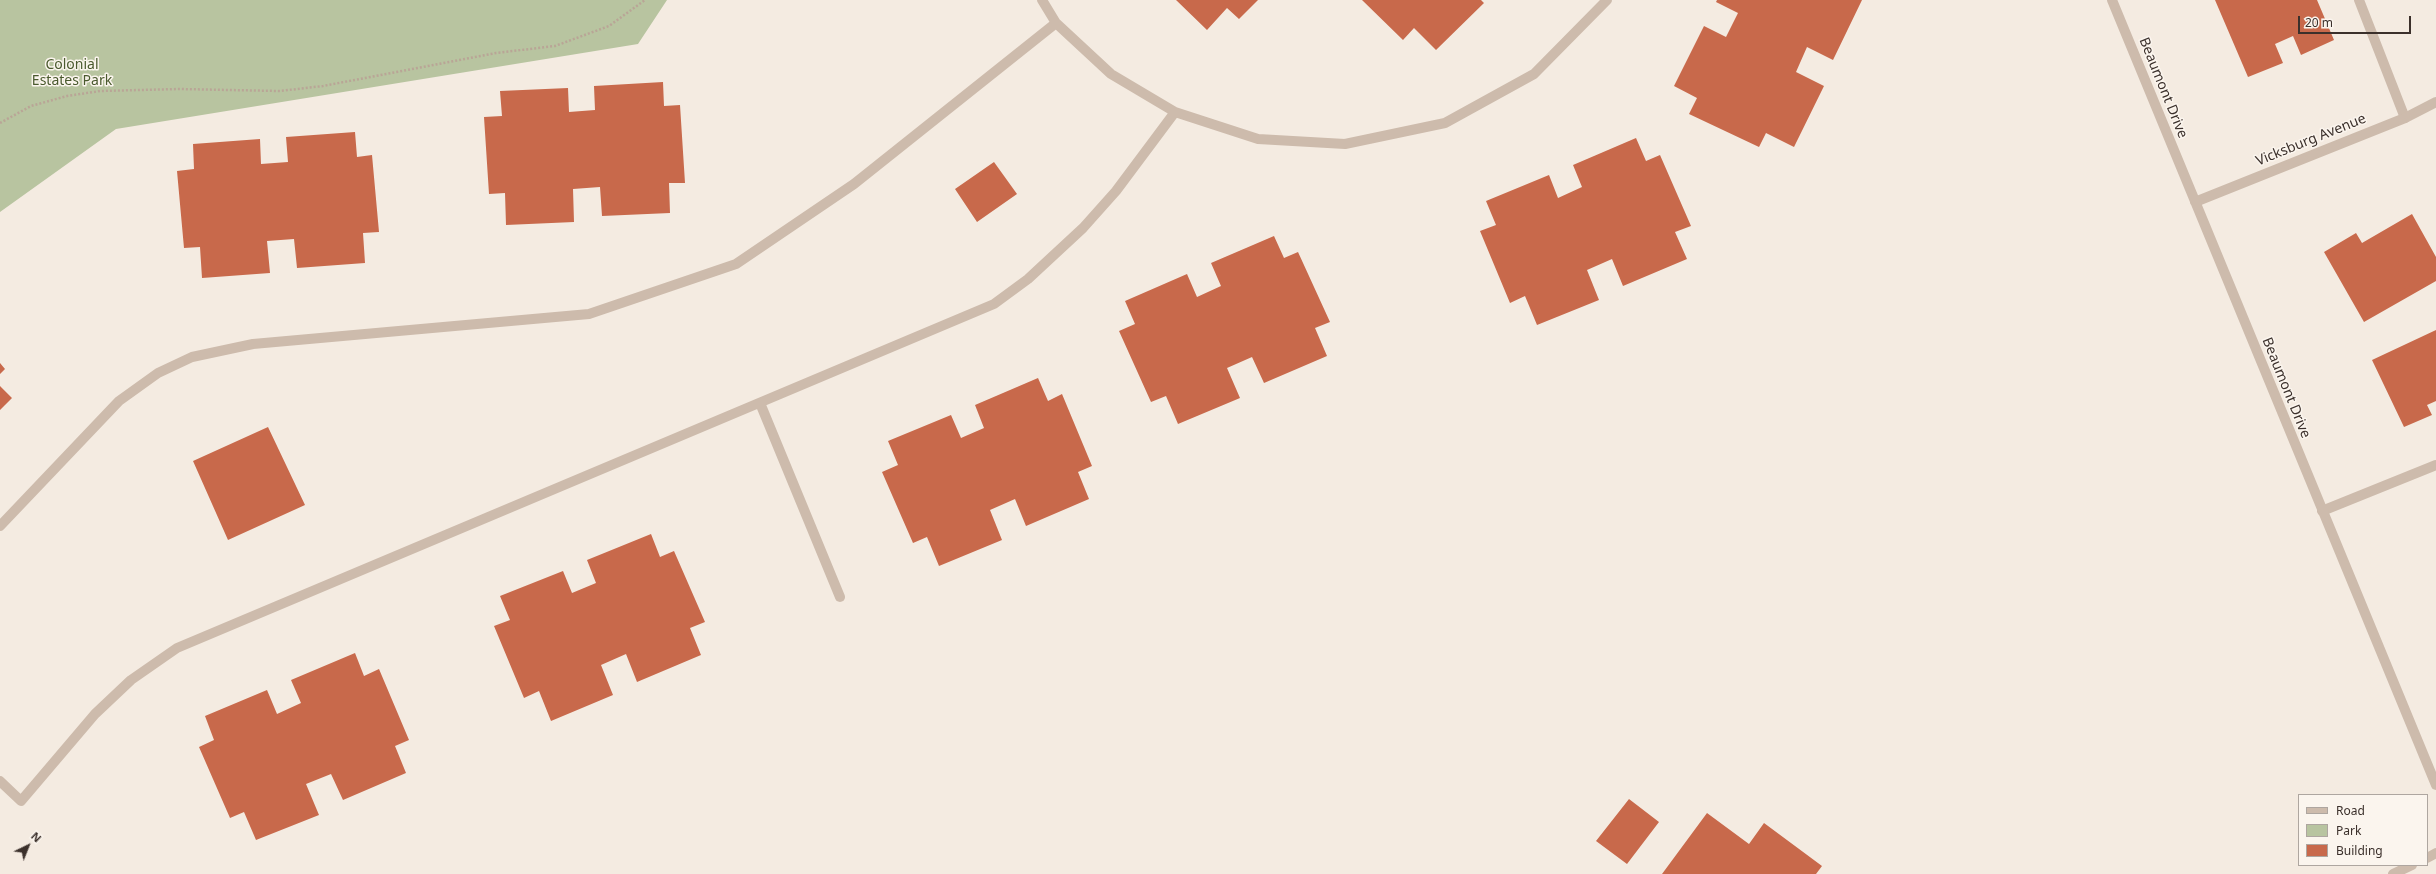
<!DOCTYPE html>
<style>
body{margin:0}
#map{position:relative;width:2436px;height:874px;overflow:hidden;background:#f4ebe1;font-family:"Noto Sans",sans-serif}
canvas{display:block}
.legend{position:absolute;left:2298px;top:794px;width:130px;height:72px;box-sizing:border-box;background:#fbf5ee;border:1px solid #aea6a0;margin:0;padding:5px 7px;list-style:none;font-size:12px;color:#3b302b}
.legend li{display:flex;align-items:center;gap:8px;height:20px}
.legend b{width:20px;border:1px solid #aea6a0}
.north{position:absolute;left:8px;top:826px;width:40px;height:40px;-webkit-text-stroke:3px #fbf5ee;paint-order:stroke;rotate:43deg;font-size:11px;font-weight:700;line-height:16px;text-align:center;color:#3b302b}
.north::after{content:'';display:block;margin:auto;width:14px;height:18px;background:#3b302b;clip-path:polygon(50% 0,100% 100%,50% 72%,0 100%)}
.scale{position:absolute;left:2298px;top:16px;width:113px;height:18px;box-sizing:border-box;border:2px solid #3b302b;border-top:0;padding-left:5px;font-size:12px;line-height:14px;white-space:nowrap;color:#3b302b;-webkit-text-stroke:3px #fbf5ee;paint-order:stroke}
</style>
<div id="map">
<canvas width="2436" height="874"></canvas>
<ul class="legend">
<li><b style="height:5px;background:#cdbbac"></b>Road</li>
<li><b style="height:11px;background:#b8c4a0"></b>Park</li>
<li><b style="height:11px;background:#c8694b"></b>Building</li>
</ul>
<div class="north">N</div>
<div class="scale">20 m</div>
</div>
<script>
const g = document.querySelector('canvas').getContext('2d');
g.lineJoin = 'round';
function fill(path, color) { g.fillStyle = color; g.fill(path, 'evenodd'); }
const shape = rows => new Path2D(rows.map(r => 'M' + r).join(''));
function strokePath(path, color, width, dash) { g.strokeStyle = color; g.lineWidth = width; g.lineCap = dash ? 'butt' : 'round'; g.setLineDash(dash || []); g.stroke(path); }
function write(font, color, halo, rows, align = 'center') {
  g.font = font + ' "Noto Sans",sans-serif'; g.lineWidth = 3; g.setLineDash([]); g.textBaseline = 'middle'; g.strokeStyle = halo; g.fillStyle = color; for (const [text, x, y, turn = 0] of rows) {
    g.save(); g.translate(x, y); g.rotate((+turn || 0) * Math.PI / 180); g.textAlign = isNaN(turn) ? turn : align; if (halo) g.strokeText(text, 0, 0); g.fillText(text, 0, 0); g.restore();
  }
}
fill(shape([
 [0,0,667,0,638,44,116,129,0,212]
]), '#b8c4a0');
fill(shape([
 [1176,0,1258,0,1239,19,1227,8,1207,30],
 [1362,0,1481,0,1484,3,1436,50,1414,28,1403,40],
 [1717,0,1862,0,1833,60,1807,47,1796,72,1824,86,1794,147,1766,133,1759,147,1689,114,1697,98,1674,86,1704,26,1726,37,1738,13,1716,2],
 [2215,0,2317,0,2334,40,2301,55,2293,36,2275,44,2283,63,2248,77],
 [663,82,664,106,680,105,685,183,669,183,670,213,602,216,600,187,573,189,574,222,506,225,505,193,489,194,484,117,502,116,500,91,568,88,569,112,595,110,594,86],
 [355,132,357,157,372,155,379,232,363,233,365,263,297,268,294,239,267,241,270,273,202,278,200,247,184,248,177,171,194,169,193,144,260,139,261,164,288,162,286,137],
 [1636,138,1646,161,1660,155,1691,226,1675,232,1687,259,1623,286,1612,259,1587,270,1599,300,1537,325,1525,296,1510,303,1480,231,1496,225,1486,201,1549,175,1558,198,1582,187,1573,165],
 [994,162,1017,194,977,222,955,189],
 [2412,214,2436,257,2436,281,2364,322,2324,252,2356,233,2362,243],
 [1274,236,1284,258,1298,252,1330,322,1315,328,1327,356,1264,383,1252,357,1227,368,1240,398,1178,424,1166,396,1151,402,1119,331,1135,324,1125,301,1187,274,1197,297,1221,286,1211,263],
 [2436,330,2436,401,2427,405,2432,415,2404,427,2372,360],
 [0,363,5,369,0,374],
 [1038,378,1048,401,1062,394,1092,466,1078,472,1089,499,1026,526,1015,499,990,510,1002,540,939,566,927,537,913,543,882,472,898,465,888,441,951,415,961,438,984,428,975,405],
 [0,386,12,398,0,410],
 [268,427,305,505,228,540,193,461],
 [651,534,660,557,674,551,705,622,690,628,701,655,637,682,626,654,601,665,613,695,551,721,539,691,524,698,494,626,510,620,500,596,563,571,572,593,596,583,587,560],
 [355,653,364,676,379,669,409,740,395,746,406,773,343,800,331,774,306,784,319,815,256,840,244,812,230,818,199,747,214,740,205,716,267,690,277,714,301,703,291,680],
 [1629,799,1659,822,1627,864,1596,841],
 [1707,813,1749,844,1764,823,1822,866,1816,874,1662,874]
]), '#c8694b');
strokePath(shape([
 [0,123,31,106,67,96,100,91,179,89,280,91,323,86,496,53,555,46,609,26,645,0]
]), '#b9a596', 2.5, [2, 2]);
strokePath(shape([
 [1042,0,1056,23,1111,74,1175,112,1258,139,1345,144,1445,123,1534,74,1607,0],
 [2359,0,2405,118],
 [760,403,840,597],
 [2322,511,2436,465],
 [0,526,119,401,158,373,192,357,253,344,589,314,736,264,854,184,1056,23],
 [0,781,21,801,95,714,131,680,177,648,994,304,1028,279,1083,228,1116,191,1175,112],
 [2427,858,2436,853],
 [2393,874,2412,865]
]), '#cdbbac', 10);
strokePath(shape([
 [2112,0,2436,785],
 [2195,202,2405,118,2436,102]
]), '#cdbbac', 10);
write('14px', '#4a5a2e', '#fbf5ee', [
 ["Colonial",72,65],
 ["Estates Park",72,81]
]);
write('14px', '#3b302b', '#fbf5ee', [
 ["Beaumont Drive",2163,88,68],
 ["Vicksburg Avenue",2311,140,-22],
 ["Beaumont Drive",2286,388,68]
]);
</script>
